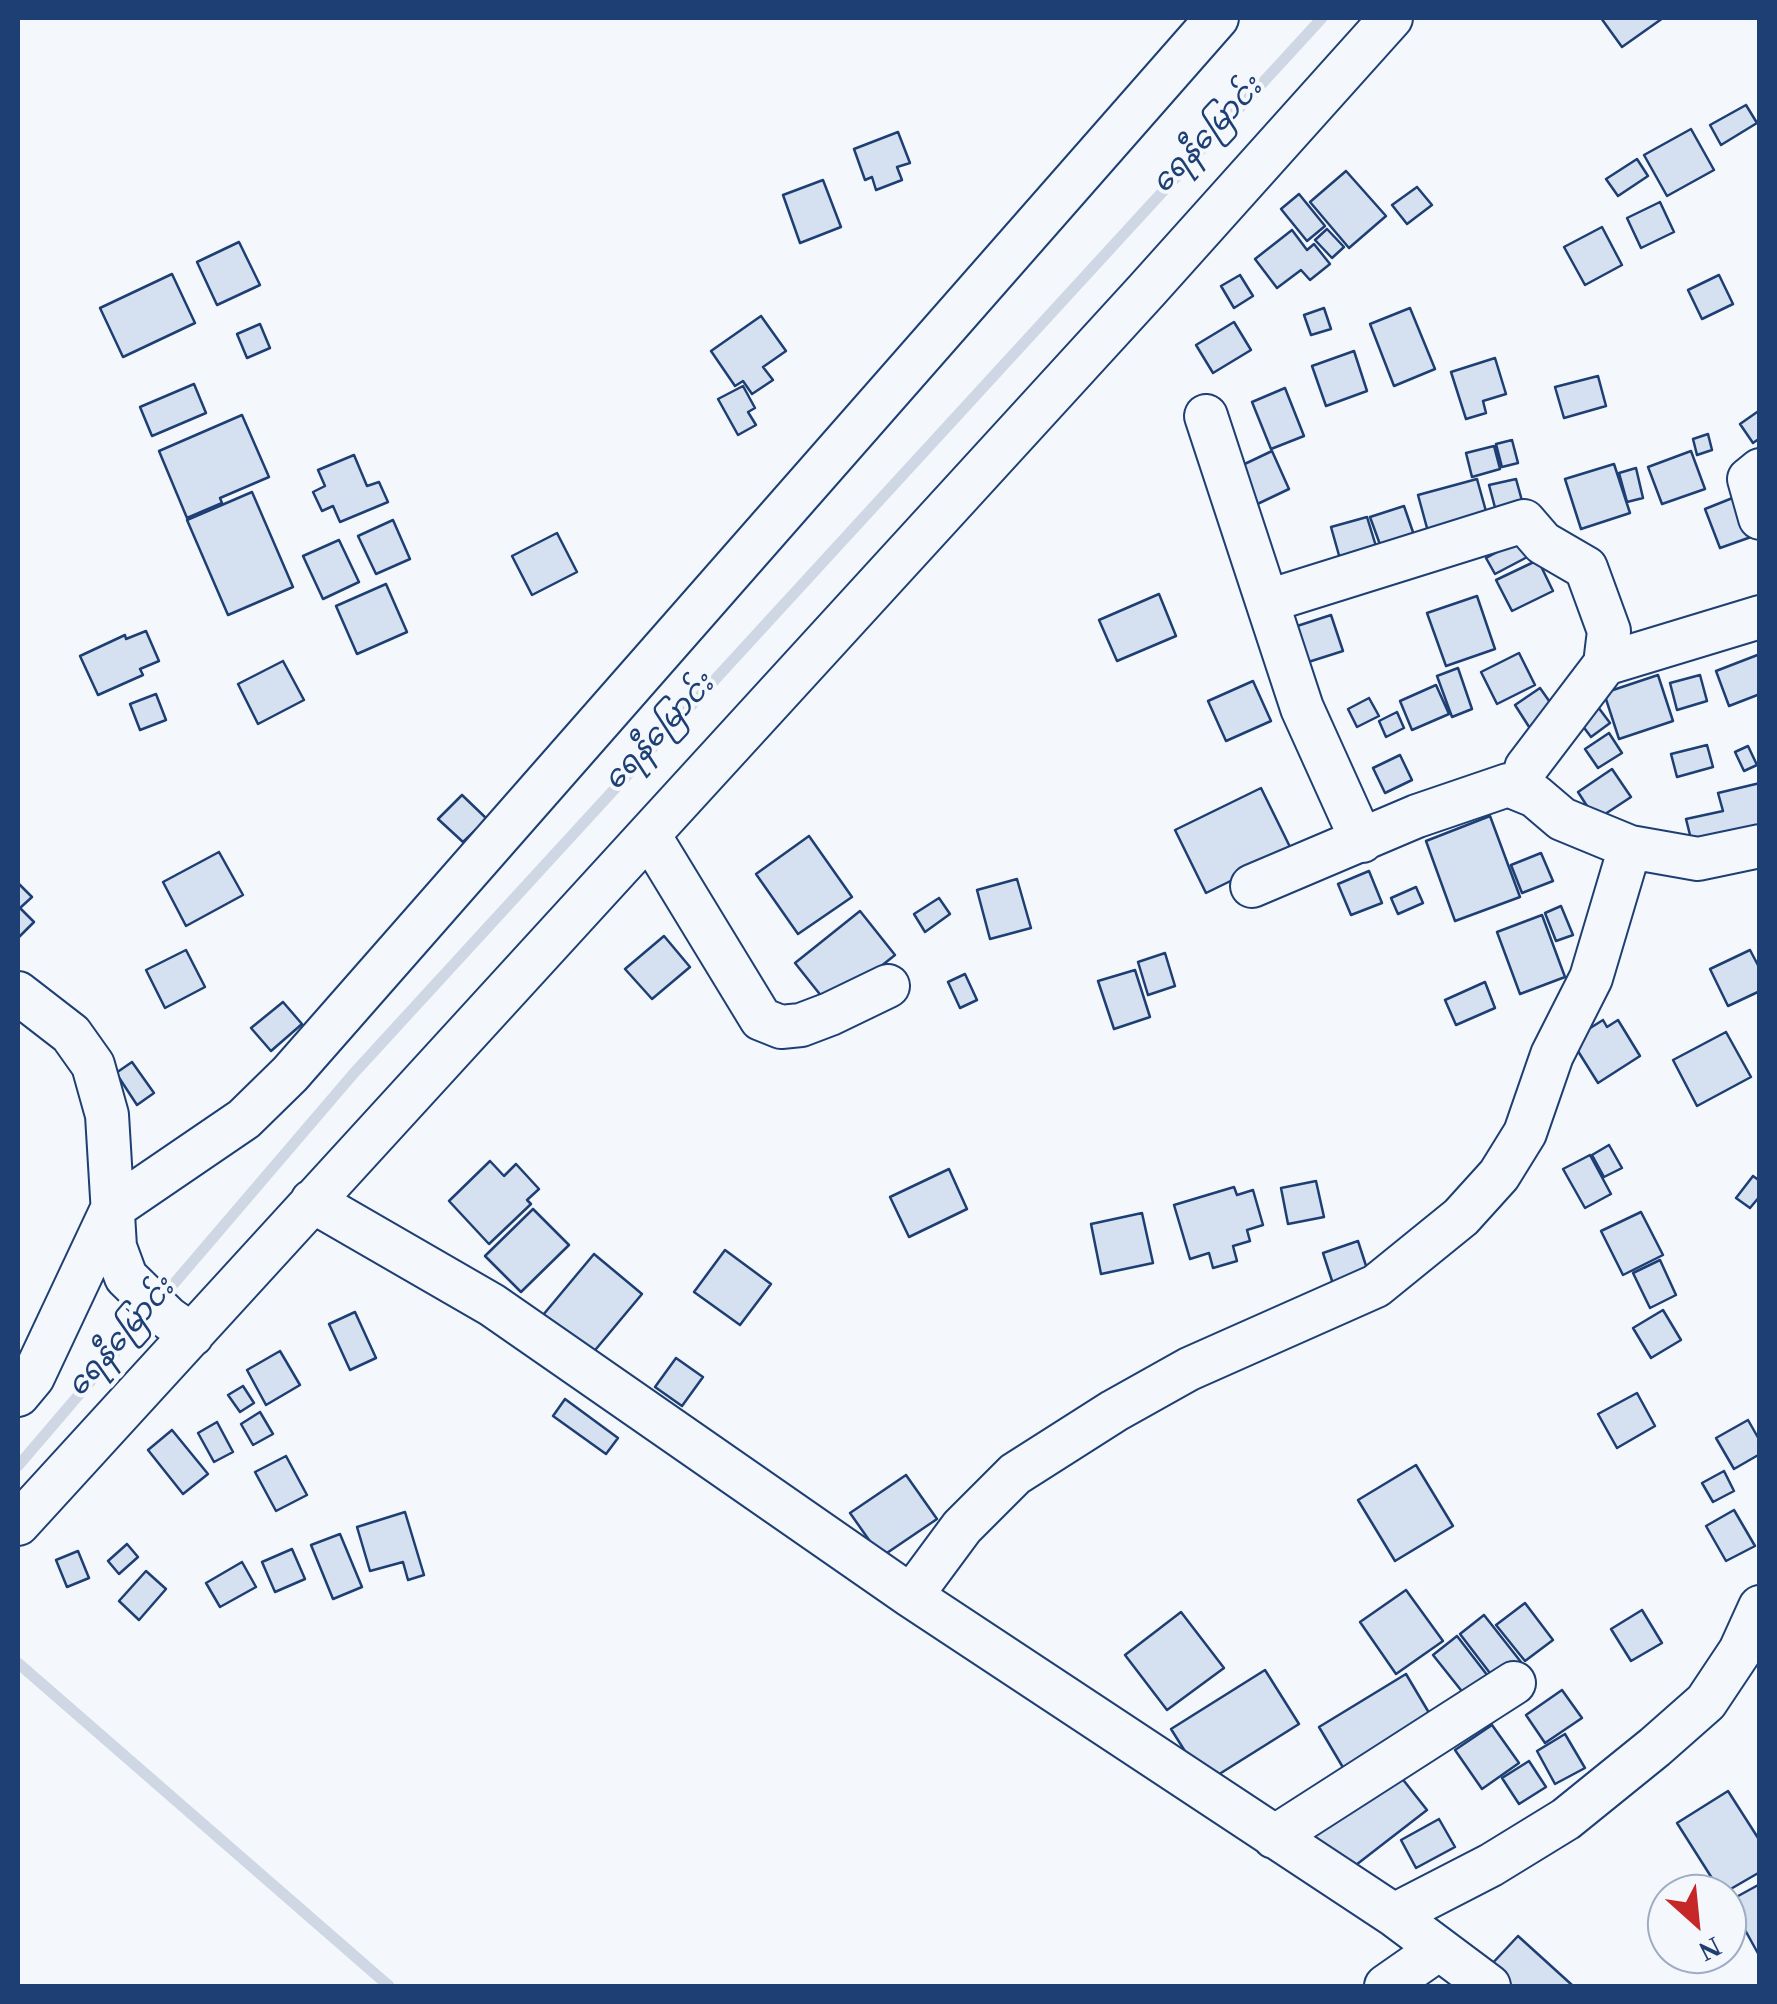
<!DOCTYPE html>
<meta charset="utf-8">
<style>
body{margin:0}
#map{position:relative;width:1777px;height:2004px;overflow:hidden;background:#f4f7fb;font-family:Georgia,serif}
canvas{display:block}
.frame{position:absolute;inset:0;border:20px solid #1d3f73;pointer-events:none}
.north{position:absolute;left:1647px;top:1874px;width:100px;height:100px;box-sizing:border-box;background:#f4f7fb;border:2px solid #9eadc5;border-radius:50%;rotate:153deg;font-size:28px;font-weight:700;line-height:40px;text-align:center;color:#1d3f73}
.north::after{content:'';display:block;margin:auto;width:35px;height:45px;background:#c62828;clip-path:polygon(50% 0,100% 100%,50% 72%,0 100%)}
</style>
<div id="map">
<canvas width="1777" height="2004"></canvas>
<div class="frame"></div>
<div class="north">N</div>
</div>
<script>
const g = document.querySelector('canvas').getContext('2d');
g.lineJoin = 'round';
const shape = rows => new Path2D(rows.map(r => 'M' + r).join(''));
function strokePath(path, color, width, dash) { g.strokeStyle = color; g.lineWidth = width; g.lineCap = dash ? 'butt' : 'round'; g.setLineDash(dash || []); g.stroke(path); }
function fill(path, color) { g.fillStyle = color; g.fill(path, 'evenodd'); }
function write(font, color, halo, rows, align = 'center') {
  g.font = font + ' Georgia,"Noto Sans Myanmar",serif'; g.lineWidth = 8; g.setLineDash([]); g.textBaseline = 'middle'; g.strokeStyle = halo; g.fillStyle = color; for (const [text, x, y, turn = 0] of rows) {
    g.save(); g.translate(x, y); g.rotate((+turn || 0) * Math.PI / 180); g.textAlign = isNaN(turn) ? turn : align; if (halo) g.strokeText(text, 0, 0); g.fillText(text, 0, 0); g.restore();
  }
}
strokePath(shape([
 [18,1466,354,1073,1322,18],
 [18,1663,389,1986]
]), '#cfd7e4', 11);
const building = shape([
 [1601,18,1663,18,1622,47,1601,18],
 [1746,105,1757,123,1721,145,1710,125,1746,105],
 [1691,129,1714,170,1667,196,1644,155,1691,129],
 [898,132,910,163,897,167,902,180,876,190,872,177,865,180,854,149,898,132],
 [1637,159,1648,176,1618,196,1606,179,1637,159],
 [1346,171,1386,216,1349,248,1310,202,1346,171],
 [823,180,841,227,800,243,783,195,823,180],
 [1417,187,1432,205,1407,224,1392,205,1417,187],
 [1299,194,1325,226,1307,241,1281,209,1299,194],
 [1660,202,1674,232,1641,248,1627,218,1660,202],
 [1602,227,1622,265,1585,285,1564,247,1602,227],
 [1327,229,1344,247,1332,258,1315,240,1327,229],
 [1292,230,1307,250,1314,244,1330,264,1310,280,1301,270,1277,288,1255,259,1292,230],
 [239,242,260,285,217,305,197,262,239,242],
 [172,274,195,323,123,357,100,308,172,274],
 [1240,275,1253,296,1234,308,1221,286,1240,275],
 [1719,275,1733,304,1702,319,1688,290,1719,275],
 [1324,308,1331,329,1311,335,1304,315,1324,308],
 [1410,308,1435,369,1394,386,1370,324,1410,308],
 [761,316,786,351,763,367,773,380,752,394,743,381,735,386,711,351,761,316],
 [1234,322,1251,350,1213,373,1196,345,1234,322],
 [260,324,270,348,247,358,237,334,260,324],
 [1354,351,1367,391,1326,406,1312,366,1354,351],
 [1495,358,1506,394,1483,401,1486,413,1466,419,1451,372,1495,358],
 [1598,376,1606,406,1564,418,1555,387,1598,376],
 [194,384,206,413,152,436,140,407,194,384],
 [743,386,755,408,748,412,756,425,738,435,718,399,743,386],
 [1285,388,1304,436,1271,449,1252,402,1285,388],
 [1760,410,1760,438,1753,443,1740,424,1760,410],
 [242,415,269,477,220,498,222,503,187,518,159,451,242,415],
 [1708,434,1712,450,1697,455,1693,439,1708,434],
 [1512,440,1518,463,1502,467,1496,444,1512,440],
 [1494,446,1500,469,1472,477,1466,453,1494,446],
 [1272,451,1289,489,1249,508,1232,470,1272,451],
 [1691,451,1705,489,1662,504,1648,467,1691,451],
 [354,455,367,486,379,482,388,502,340,522,333,506,322,511,313,492,325,486,318,470,354,455],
 [1614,464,1630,513,1581,529,1565,479,1614,464],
 [1636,468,1643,498,1627,502,1619,473,1636,468],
 [1477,479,1489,522,1430,539,1418,495,1477,479],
 [1516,479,1524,508,1497,515,1489,485,1516,479],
 [252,492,293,587,228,615,187,520,252,492],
 [1735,497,1751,537,1720,548,1705,509,1735,497],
 [1404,506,1415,538,1382,550,1370,517,1404,506],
 [1367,517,1379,556,1342,566,1331,527,1367,517],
 [393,520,410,559,376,574,358,536,393,520],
 [557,533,577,572,532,595,512,556,557,533],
 [1524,538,1533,554,1495,574,1486,558,1524,538],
 [339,540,359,582,323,599,303,556,339,540],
 [1538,560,1553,591,1512,611,1496,580,1538,560],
 [386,584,407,632,357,654,336,606,386,584],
 [1159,594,1176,636,1117,661,1099,620,1159,594],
 [1477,596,1495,649,1446,666,1427,613,1477,596],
 [1331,615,1343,651,1302,664,1291,628,1331,615],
 [146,631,159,661,140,669,143,675,98,695,80,656,125,635,126,639,146,631],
 [1519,653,1535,685,1497,704,1481,672,1519,653],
 [1760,654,1760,694,1729,706,1716,671,1760,654],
 [283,661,304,700,258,724,238,684,283,661],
 [1458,668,1472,709,1452,717,1437,676,1458,668],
 [1658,675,1673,721,1619,739,1604,693,1658,675],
 [1700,675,1707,701,1677,710,1670,683,1700,675],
 [1253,681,1271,721,1226,741,1208,701,1253,681],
 [1436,685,1449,714,1412,730,1400,701,1436,685],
 [1540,688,1559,715,1533,733,1515,705,1540,688],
 [156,694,166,720,140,730,130,704,156,694],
 [1369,698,1379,716,1357,727,1348,709,1369,698],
 [1595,703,1610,723,1591,737,1576,717,1595,703],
 [1397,712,1404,728,1386,737,1379,721,1397,712],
 [1609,733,1622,753,1598,768,1585,749,1609,733],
 [1707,745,1713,767,1677,777,1671,754,1707,745],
 [1748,746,1757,765,1744,771,1735,752,1748,746],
 [1400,755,1412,780,1385,793,1373,768,1400,755],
 [1612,769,1631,797,1596,820,1578,792,1612,769],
 [1760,783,1760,836,1694,851,1686,819,1723,811,1718,793,1760,783],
 [1261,788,1292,851,1206,893,1175,830,1261,788],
 [462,795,487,819,463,842,438,819,462,795],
 [1490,816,1520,897,1455,921,1426,841,1490,816],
 [809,836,852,897,798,934,756,874,809,836],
 [219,852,243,895,186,926,163,882,219,852],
 [1541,853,1553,881,1522,893,1511,865,1541,853],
 [1369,871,1382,903,1351,915,1338,884,1369,871],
 [1017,879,1031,928,990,939,977,890,1017,879],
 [18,883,32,897,20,908,34,922,18,938,18,883],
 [1416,887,1423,903,1398,914,1391,898,1416,887],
 [939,898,950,914,925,932,914,914,939,898],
 [1561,906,1573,935,1556,941,1545,913,1561,906],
 [860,911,895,955,830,1007,795,963,860,911],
 [1542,915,1565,977,1520,994,1497,932,1542,915],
 [664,936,690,967,652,999,625,969,664,936],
 [186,950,205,987,165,1008,146,970,186,950],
 [1750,950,1760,969,1760,991,1728,1006,1710,969,1750,950],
 [1165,953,1175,986,1148,995,1138,962,1165,953],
 [1135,970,1150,1017,1114,1029,1098,981,1135,970],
 [965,974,977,1000,960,1008,948,982,965,974],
 [1485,982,1495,1008,1456,1025,1445,1000,1485,982],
 [283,1002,302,1024,271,1051,251,1028,283,1002],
 [1603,1020,1607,1027,1618,1020,1640,1056,1598,1083,1571,1040,1603,1020],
 [1726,1032,1751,1077,1697,1106,1673,1060,1726,1032],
 [132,1062,154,1093,137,1105,116,1073,132,1062],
 [1609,1145,1622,1168,1604,1177,1592,1155,1609,1145],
 [1590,1155,1611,1194,1585,1208,1563,1169,1590,1155],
 [490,1161,504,1176,516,1164,539,1189,527,1200,531,1204,489,1244,449,1201,490,1161],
 [949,1169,967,1209,909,1237,890,1197,949,1169],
 [1753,1176,1760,1181,1760,1196,1750,1208,1736,1198,1753,1176],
 [1316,1181,1324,1217,1288,1224,1281,1188,1316,1181],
 [1234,1187,1237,1195,1253,1190,1263,1225,1247,1230,1250,1241,1233,1246,1237,1261,1213,1268,1209,1253,1190,1259,1174,1205,1234,1187],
 [533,1209,569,1245,521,1292,485,1256,533,1209],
 [1641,1212,1663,1255,1623,1275,1601,1231,1641,1212],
 [1142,1213,1153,1263,1101,1274,1091,1224,1142,1213],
 [1358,1241,1369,1275,1334,1287,1323,1253,1358,1241],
 [725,1250,771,1284,740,1325,694,1292,725,1250],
 [594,1254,642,1294,586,1361,538,1321,594,1254],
 [1660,1260,1676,1295,1650,1308,1633,1273,1660,1260],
 [1663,1310,1681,1340,1651,1358,1633,1328,1663,1310],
 [355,1312,376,1358,350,1370,329,1324,355,1312],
 [280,1351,300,1385,266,1405,247,1370,280,1351],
 [676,1358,703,1377,682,1406,655,1387,676,1358],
 [243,1386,254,1403,240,1412,228,1395,243,1386],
 [1637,1393,1655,1426,1617,1448,1598,1414,1637,1393],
 [565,1399,618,1438,606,1454,553,1416,565,1399],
 [260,1412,273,1434,253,1445,241,1424,260,1412],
 [1748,1420,1760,1441,1760,1454,1734,1469,1716,1438,1748,1420],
 [217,1422,233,1452,214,1462,198,1433,217,1422],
 [172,1430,208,1474,183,1494,148,1450,172,1430],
 [286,1456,307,1495,276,1511,255,1472,286,1456],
 [1416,1465,1453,1526,1395,1561,1358,1500,1416,1465],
 [1724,1471,1734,1491,1713,1502,1702,1483,1724,1471],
 [906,1475,937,1519,881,1557,850,1513,906,1475],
 [1734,1510,1755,1546,1726,1561,1706,1526,1734,1510],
 [405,1512,424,1575,408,1580,403,1562,370,1571,357,1527,405,1512],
 [340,1534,362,1587,333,1599,311,1545,340,1534],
 [127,1544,138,1557,119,1574,108,1561,127,1544],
 [292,1549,305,1579,275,1592,262,1562,292,1549],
 [78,1551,89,1578,67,1587,56,1560,78,1551],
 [242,1562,256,1587,220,1607,206,1583,242,1562],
 [146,1571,166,1589,139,1620,119,1601,146,1571],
 [1406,1590,1443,1641,1396,1674,1360,1622,1406,1590],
 [1525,1603,1553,1640,1525,1661,1496,1625,1525,1603],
 [1642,1610,1662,1643,1631,1661,1611,1629,1642,1610],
 [1181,1612,1224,1668,1167,1710,1125,1655,1181,1612],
 [1484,1615,1521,1662,1496,1681,1460,1634,1484,1615],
 [1457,1636,1491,1680,1468,1699,1433,1655,1457,1636],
 [1265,1670,1299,1724,1205,1783,1171,1729,1265,1670],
 [1406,1674,1438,1728,1351,1781,1319,1727,1406,1674],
 [1562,1690,1582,1718,1545,1743,1526,1715,1562,1690],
 [1492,1725,1519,1763,1482,1789,1455,1750,1492,1725],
 [1565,1734,1585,1768,1555,1784,1537,1751,1565,1734],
 [1529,1761,1546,1787,1519,1804,1502,1778,1529,1761],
 [1393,1767,1427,1810,1343,1875,1310,1832,1393,1767],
 [1728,1791,1760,1841,1760,1872,1722,1894,1677,1823,1728,1791],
 [1439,1819,1455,1847,1416,1868,1401,1840,1439,1819],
 [1760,1884,1760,1957,1729,1901,1760,1884],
 [1518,1936,1572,1985,1571,1986,1511,1986,1489,1967,1518,1936]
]);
fill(building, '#d5e0f0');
strokePath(building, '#1d3f73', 2.5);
const minor = shape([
 [1206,416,1302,708,1362,841],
 [1760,470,1749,479,1760,518],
 [1268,601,1524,521,1543,543,1586,568,1609,631,1605,664,1526,768,1522,788],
 [1605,664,1760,617],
 [649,835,761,1019,781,1027,801,1025,830,1014,888,986],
 [1252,886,1417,816,1508,785,1535,796,1562,819,1630,847,1698,859,1760,846],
 [18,993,71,1034,93,1065,107,1115,115,1247,126,1277,168,1318,192,1335],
 [312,1201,492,1305,911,1596,1394,1915,1489,1986],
 [18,1395,33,1377,112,1209,244,1119,290,1074,1217,18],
 [18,1524,1147,290,1391,18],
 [911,1596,962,1527,1015,1474,1114,1411,1189,1369,1376,1286,1461,1217,1499,1175,1525,1133,1552,1055,1591,978,1630,847],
 [1274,1837,1514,1683],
 [1394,1915,1491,1865,1566,1819,1655,1747,1706,1702,1740,1651,1760,1607],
 [1386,1986,1439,1949]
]);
strokePath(minor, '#1d3f73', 46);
strokePath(minor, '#f4f7fb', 42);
write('italic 30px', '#1d3f73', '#f4f7fb', [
 ["ရေနီမြောင်း",1211,139,-47],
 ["ရေနီမြောင်း",663,736,-47],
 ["ရေနီမြောင်း",125,1341,-49]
]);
</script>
